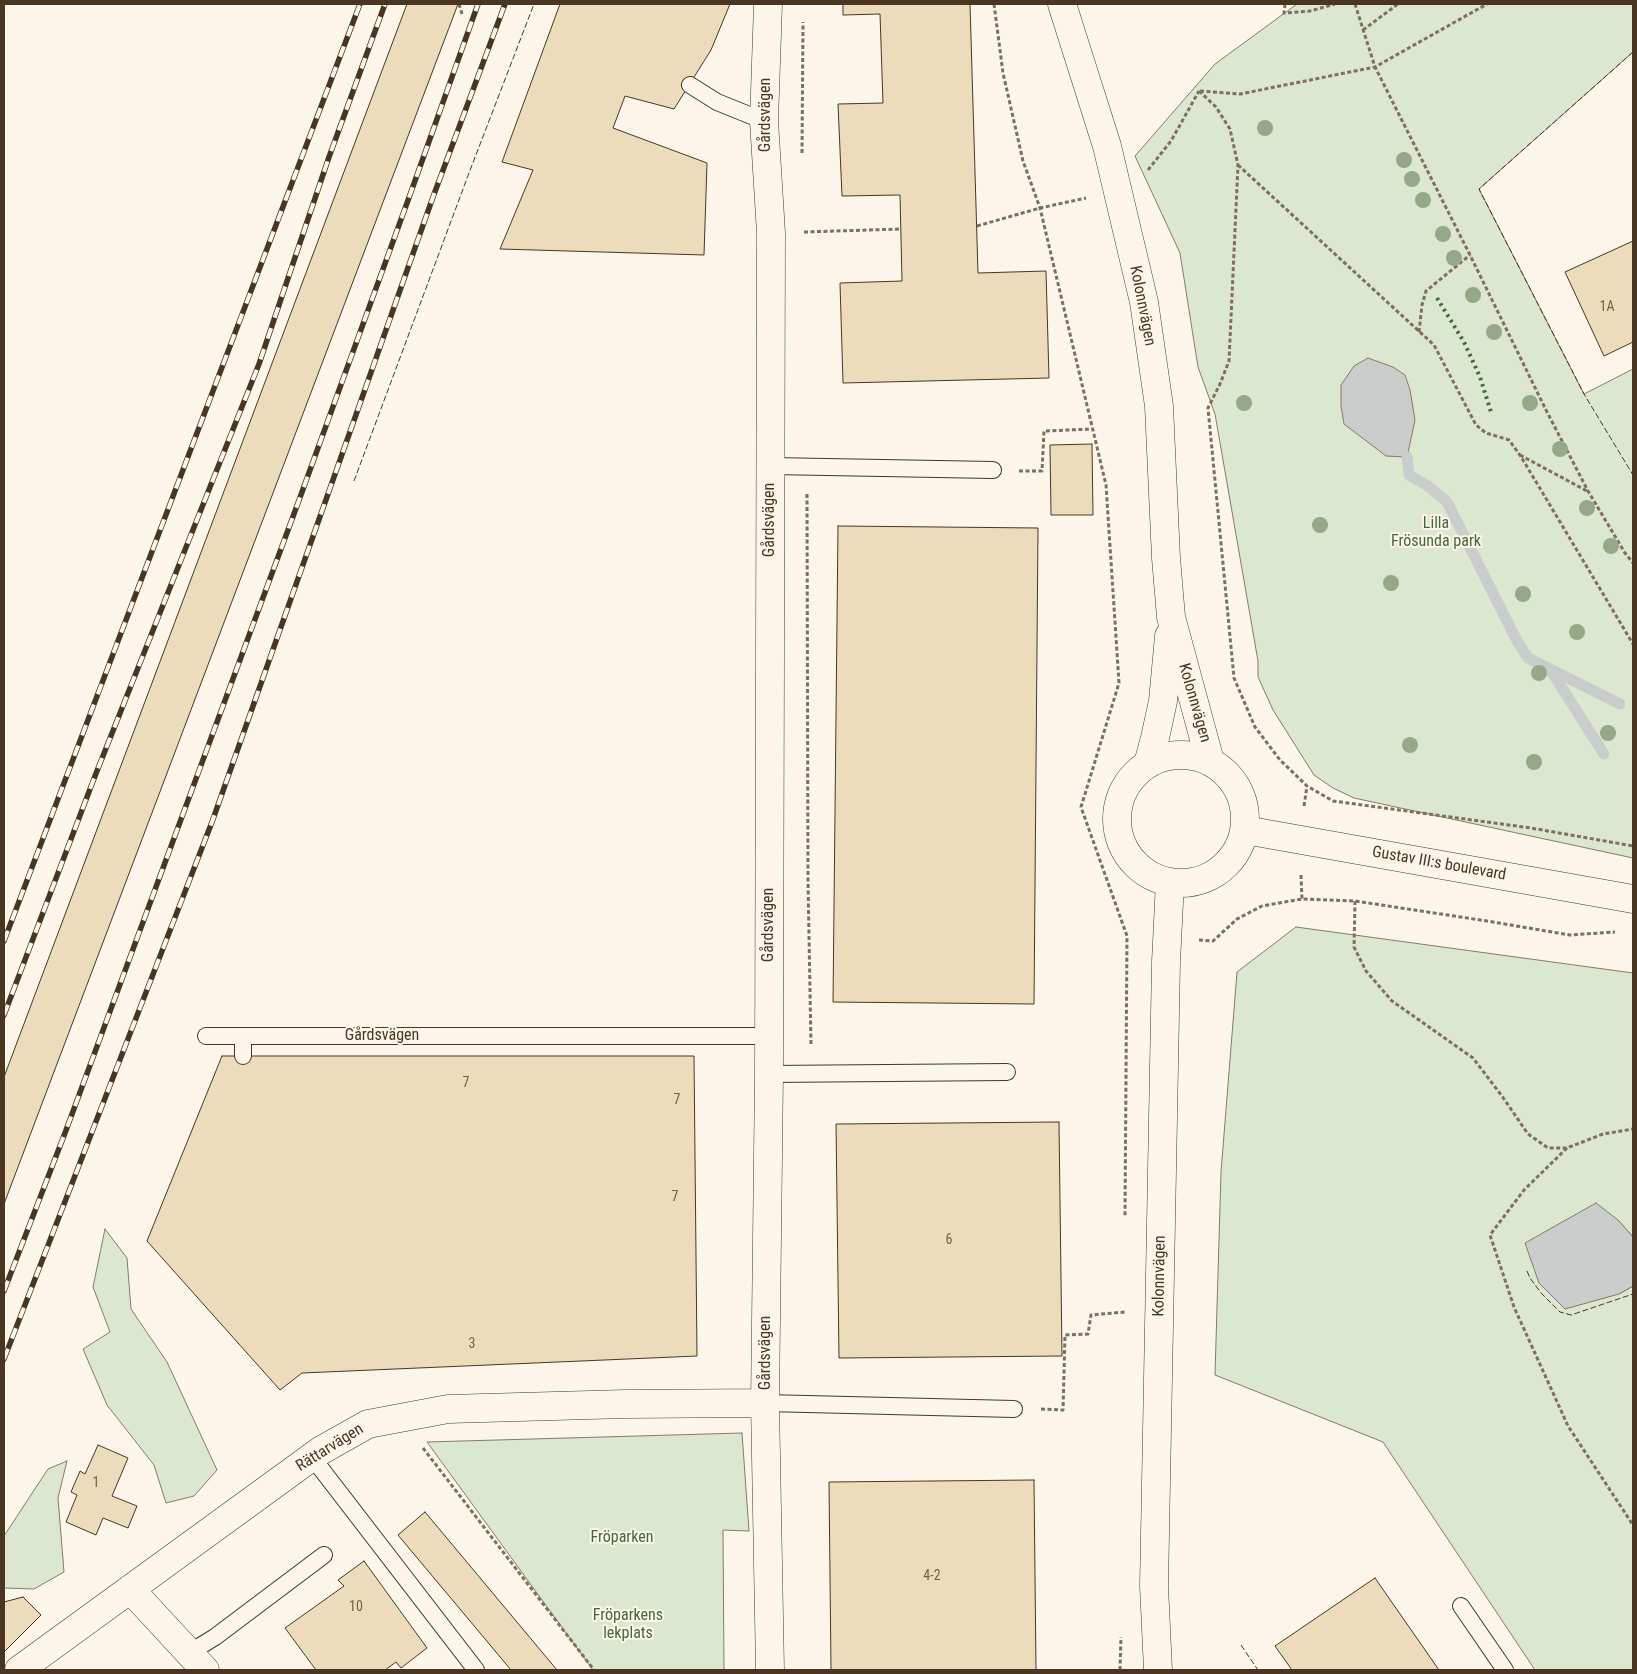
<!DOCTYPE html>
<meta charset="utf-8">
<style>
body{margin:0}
#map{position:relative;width:1637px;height:1674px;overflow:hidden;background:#fbf6e9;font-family:"Roboto Condensed",sans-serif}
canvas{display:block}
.frame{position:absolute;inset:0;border:5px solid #4a3520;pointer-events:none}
</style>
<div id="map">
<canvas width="1637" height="1674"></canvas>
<div class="frame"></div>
</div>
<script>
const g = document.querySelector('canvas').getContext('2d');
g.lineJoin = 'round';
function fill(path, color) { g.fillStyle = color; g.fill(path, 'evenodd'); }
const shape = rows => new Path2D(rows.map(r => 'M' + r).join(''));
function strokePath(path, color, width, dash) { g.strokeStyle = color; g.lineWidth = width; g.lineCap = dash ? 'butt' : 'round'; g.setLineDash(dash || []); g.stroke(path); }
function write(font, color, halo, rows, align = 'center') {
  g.font = font + ' "Roboto Condensed",sans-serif'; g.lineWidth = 4; g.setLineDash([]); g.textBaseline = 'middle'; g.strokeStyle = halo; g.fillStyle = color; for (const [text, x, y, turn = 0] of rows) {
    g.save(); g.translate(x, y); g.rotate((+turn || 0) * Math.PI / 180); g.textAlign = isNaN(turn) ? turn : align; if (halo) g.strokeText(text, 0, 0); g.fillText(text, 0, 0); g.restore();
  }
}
const green = shape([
 [1297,4,1633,4,1633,52,1479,189,1584,394,1633,369,1633,858,1354,798,1333,788,1314,775,1273,710,1258,677,1258,661,1215,414,1198,367,1180,253,1135,156,1215,64,1297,4],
 [1296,927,1633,973,1633,1237,1618,1220,1619,1294,1633,1286,1633,1670,1535,1670,1383,1442,1215,1375,1221,1172,1237,972,1296,927],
 [105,1229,127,1258,131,1309,167,1362,217,1470,194,1496,166,1503,154,1465,107,1405,83,1349,110,1332,93,1287,105,1229],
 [742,1433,749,1531,723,1530,724,1670,593,1670,427,1442,742,1433],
 [67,1461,58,1498,64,1572,34,1589,4,1588,4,1536,48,1469,67,1461]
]);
fill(green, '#dce7d0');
strokePath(green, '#887966', 1);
const water = shape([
 [1368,358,1393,367,1405,375,1410,390,1415,420,1407,457,1386,456,1344,424,1341,406,1341,385,1354,366,1368,358],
 [1596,1203,1618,1220,1633,1237,1633,1286,1619,1294,1565,1309,1539,1283,1525,1243,1596,1203]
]);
fill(water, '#c9cecd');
strokePath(water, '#887966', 1);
strokePath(shape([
 [1407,457,1409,475,1428,486,1447,502,1517,641,1528,658,1620,704],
 [1551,671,1604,754]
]), '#c9cecd', 11);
const building = shape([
 [407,4,458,4,4,1204,4,1077,407,4],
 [560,4,730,4,711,50,674,109,625,96,613,128,707,163,704,255,500,249,533,170,502,162,560,4],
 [843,4,970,4,978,273,1046,271,1049,378,843,383,840,283,902,281,900,195,842,196,838,104,883,103,880,14,843,15,843,4],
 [1633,241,1633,342,1604,356,1565,272,1633,241],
 [1092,444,1093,515,1051,515,1050,445,1092,444],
 [838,526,1038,528,1034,1004,833,1002,838,526],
 [222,1056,694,1056,697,1356,302,1373,280,1390,147,1241,222,1056],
 [1059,1122,1062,1356,839,1358,836,1124,1059,1122],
 [98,1445,128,1458,112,1496,137,1506,128,1528,103,1518,96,1535,66,1522,77,1495,71,1492,80,1471,85,1474,98,1445],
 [1034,1480,1036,1670,831,1670,829,1482,1034,1480],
 [425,1512,557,1670,511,1670,398,1535,425,1512],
 [364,1561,427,1648,401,1668,396,1662,385,1670,316,1670,285,1628,344,1586,338,1580,364,1561],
 [1375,1578,1439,1670,1292,1670,1275,1646,1375,1578],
 [23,1597,41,1615,4,1652,4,1602,23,1597]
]);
fill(building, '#ecdcbc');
strokePath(building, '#4a3520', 1);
const lane = shape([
 [690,85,717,102,764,121],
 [771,466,993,470],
 [206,1036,769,1036],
 [243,1036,243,1056],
 [769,1074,1007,1072],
 [765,1403,1014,1409],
 [312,1457,476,1670],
 [1461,1606,1505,1670],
 [189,1653,215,1637,324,1555]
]);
const street = shape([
 [768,4,764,121,771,233,769,1074,765,1403,770,1670],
 [1245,830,1633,899],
 [130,1589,205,1670],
 [19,1670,320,1451,368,1424,448,1409,625,1404,765,1403]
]);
const secondary = shape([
 [1062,4,1107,146,1144,302,1159,406,1166,558,1171,617,1210,761],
 '1117 819a64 64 0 1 1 128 0a64 64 0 1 1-128 0Z',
 [1148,764,1155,738,1163,701,1169,636],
 [1158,1670,1154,1586,1166,962,1170,882]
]);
strokePath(lane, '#4a3520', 18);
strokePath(street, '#4a3520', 29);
strokePath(secondary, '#4a3520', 29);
strokePath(shape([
 [459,4,462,14],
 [994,4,1003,73,1023,161,1040,208,1106,485,1119,683,1081,807,1127,936,1125,1216],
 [1285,4,1284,13,1310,11,1335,4],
 [1355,4,1375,67,1470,255,1547,412,1588,491,1625,553,1633,563],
 [1363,30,1398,4],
 [1199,91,1216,107,1230,129,1238,165,1229,361,1220,384,1208,408,1234,678,1255,727,1280,760,1307,786,1333,801,1531,828,1633,846],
 [1200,91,1240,94,1375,67,1487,4],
 [802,153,803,22],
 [1238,165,1434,345,1476,425,1486,433,1509,440,1520,455,1633,644],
 [1148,170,1171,141,1199,91],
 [977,226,1040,208,1086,198],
 [804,232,901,229],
 [1419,332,1422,305,1426,291,1470,255],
 [1520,455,1587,491],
 [1019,471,1042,471,1044,431,1092,429],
 [807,494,808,880,811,1046],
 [1304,806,1307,786],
 [1301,875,1302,899],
 [1355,901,1354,947,1366,971,1392,1001,1473,1058,1502,1096,1528,1134,1548,1148,1567,1148,1603,1134,1633,1129],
 [1199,940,1213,941,1237,919,1262,906,1302,899,1355,901,1487,921,1570,935,1615,932],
 [1567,1148,1524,1190,1490,1235,1514,1307,1568,1426,1633,1525],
 [1041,1409,1063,1410,1065,1335,1088,1334,1091,1315,1125,1312],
 [423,1448,594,1670],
 [1120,1670,1121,1637]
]), '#7f6f5c', 3, [4, 2.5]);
strokePath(lane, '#fbf6e9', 16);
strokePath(street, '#fbf6e9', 28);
strokePath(secondary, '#fbf6e9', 28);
const rail = shape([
 [4,941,360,4],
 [4,1015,95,776,259,364,329,157,385,4],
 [4,1291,65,1133,298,503,411,192,478,4],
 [4,1359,212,822,433,197,505,4]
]);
strokePath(rail, '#4a3520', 5.5);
strokePath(rail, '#fbf6e9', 4, [11]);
strokePath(shape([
 [1437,298,1464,342,1480,377,1491,412]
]), '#436837', 4, [2.5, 4]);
strokePath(shape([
 [1633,52,1479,189,1584,394,1633,475],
 [354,481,469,173,534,4],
 [1527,1271,1530,1278,1541,1293,1560,1312,1571,1315,1633,1294],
 [1241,1645,1258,1670]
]), '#4a3520', 1, [6, 2.5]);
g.fillStyle = '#96a887';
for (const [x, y] of [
 [1265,128],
 [1404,160],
 [1412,179],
 [1423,200],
 [1443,234],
 [1454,258],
 [1473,295],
 [1494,332],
 [1244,403],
 [1530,403],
 [1560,449],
 [1587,508],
 [1320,525],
 [1611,546],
 [1391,583],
 [1523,594],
 [1577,632],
 [1539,673],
 [1608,733],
 [1410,745],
 [1534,762]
]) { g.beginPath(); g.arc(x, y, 8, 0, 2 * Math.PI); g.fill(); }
write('14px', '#725f47', null, [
 ["1A",1607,307],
 ["7",466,1083],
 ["7",677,1100],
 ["7",675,1197],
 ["6",949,1240],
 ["3",472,1344],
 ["1",96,1483],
 ["4-2",932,1576],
 ["10",356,1607]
]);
write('16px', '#4a3520', '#fbf6e9', [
 ["Gårdsvägen",766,115,-90],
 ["Kolonnvägen",1142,306,79],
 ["Gårdsvägen",770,520,-90],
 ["Kolonnvägen",1194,703,74],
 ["Gustav III:s boulevard",1439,864,10],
 ["Gårdsvägen",769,925,-90],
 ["Gårdsvägen",382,1036],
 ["Kolonnvägen",1160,1276,-89],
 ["Gårdsvägen",766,1353,-90],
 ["Rättarvägen",330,1448,-32]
]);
write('16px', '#436837', '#fbf6e9', [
 ["Lilla",1436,524],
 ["Frösunda park",1436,542],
 ["Fröparken",622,1538],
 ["Fröparkens",628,1616],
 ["lekplats",628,1634]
]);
</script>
